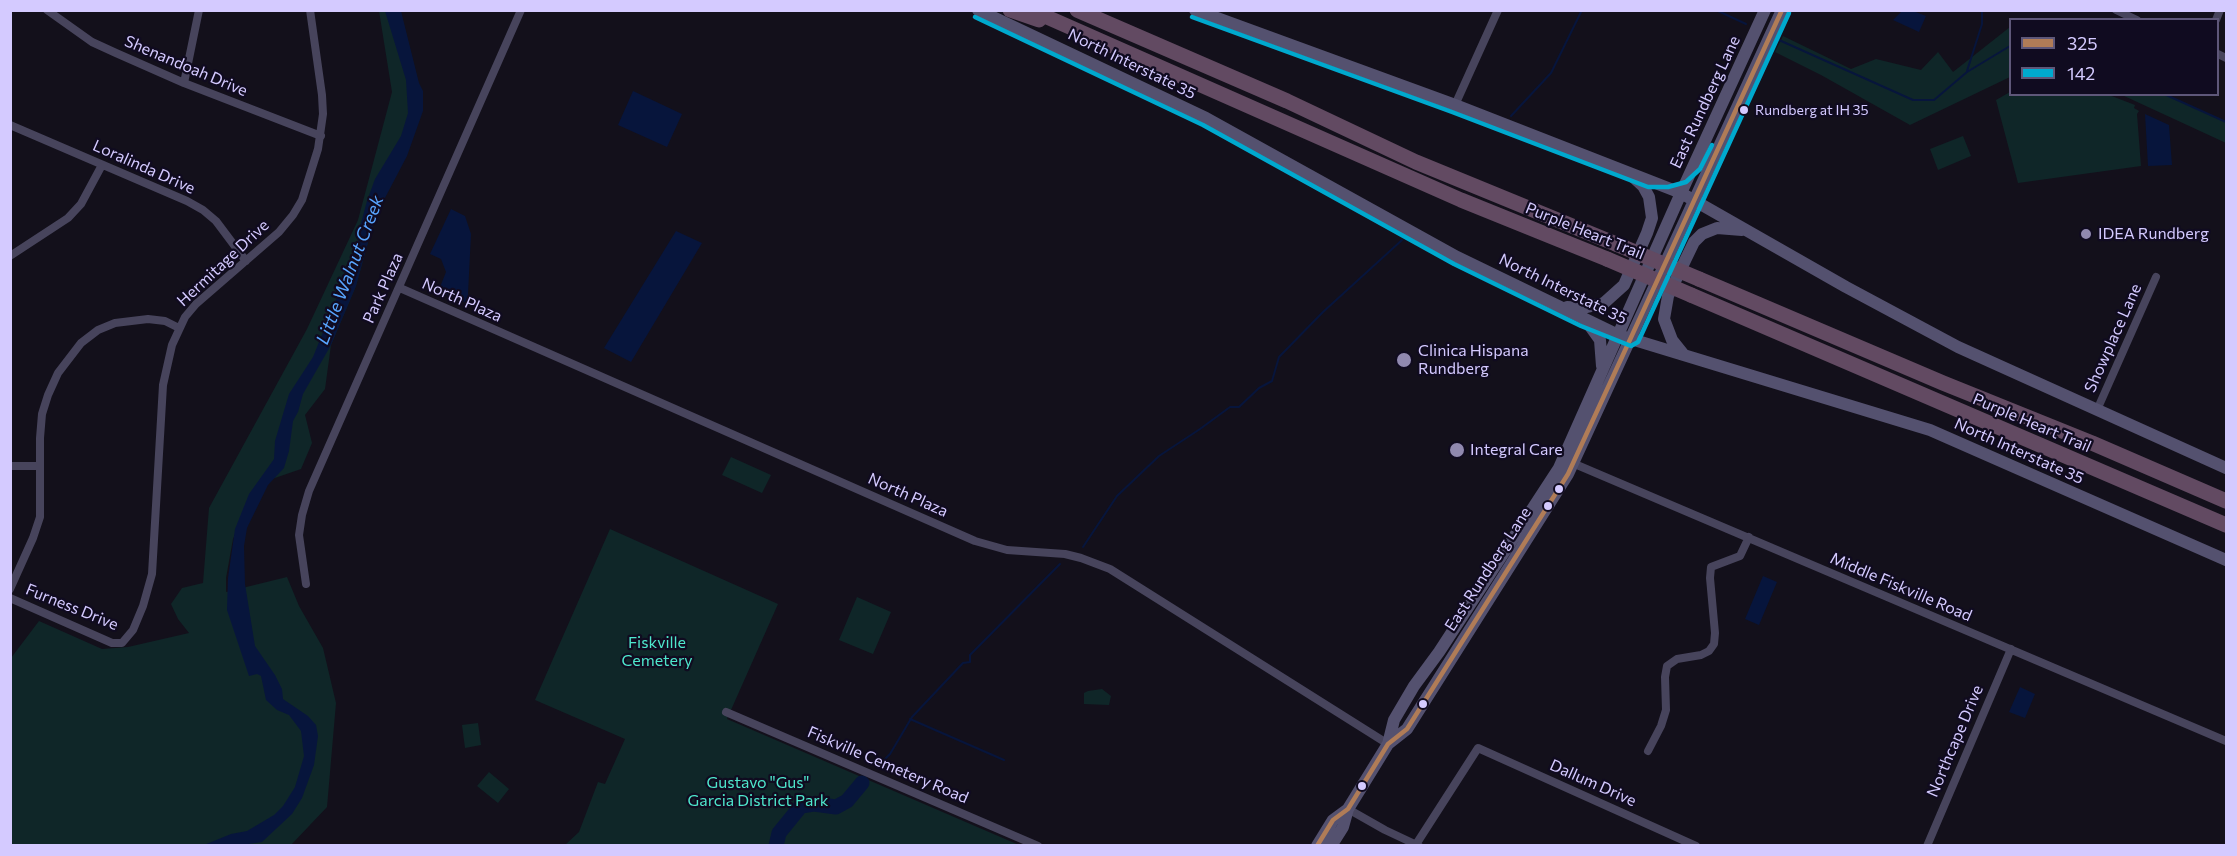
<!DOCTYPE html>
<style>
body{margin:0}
#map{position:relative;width:2237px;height:856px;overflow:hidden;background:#13101b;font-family:Commissioner,sans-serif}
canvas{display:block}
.frame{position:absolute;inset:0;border:12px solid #d4caff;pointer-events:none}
.legend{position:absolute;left:2009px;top:18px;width:210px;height:78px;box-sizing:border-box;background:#100b20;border:2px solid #5e5779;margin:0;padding:8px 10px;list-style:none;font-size:18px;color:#d4caff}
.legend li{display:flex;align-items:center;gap:12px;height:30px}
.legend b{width:30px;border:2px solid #5e5779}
</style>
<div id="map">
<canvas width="2237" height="856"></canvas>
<div class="frame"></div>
<ul class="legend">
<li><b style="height:8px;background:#b07c57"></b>325</li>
<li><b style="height:8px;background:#00a9ce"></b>142</li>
</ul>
</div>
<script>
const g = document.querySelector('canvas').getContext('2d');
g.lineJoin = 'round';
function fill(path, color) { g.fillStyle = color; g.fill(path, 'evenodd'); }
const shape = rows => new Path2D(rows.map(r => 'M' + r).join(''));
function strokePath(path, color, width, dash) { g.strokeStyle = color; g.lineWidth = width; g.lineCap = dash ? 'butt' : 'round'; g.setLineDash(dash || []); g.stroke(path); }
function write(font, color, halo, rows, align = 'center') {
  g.font = font + ' Commissioner,sans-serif'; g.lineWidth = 4.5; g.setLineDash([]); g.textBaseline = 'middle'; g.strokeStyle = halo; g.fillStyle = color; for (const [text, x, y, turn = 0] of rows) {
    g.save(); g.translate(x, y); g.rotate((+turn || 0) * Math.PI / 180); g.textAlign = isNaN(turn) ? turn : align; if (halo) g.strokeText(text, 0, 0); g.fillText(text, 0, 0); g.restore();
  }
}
fill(shape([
 [379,11,397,11,423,106,375,217,356,286,331,345,325,389,305,415,312,443,301,469,272,479,251,498,233,539,226,578,226,592,287,577,299,606,323,648,336,703,327,807,291,845,11,846,11,658,39,621,102,649,128,647,189,633,178,619,171,604,182,588,203,583,209,508,307,329,358,220,392,92],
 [2010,27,2010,77,1910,125,1821,75,1775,52,1783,36,1851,69,1876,59,1921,70,1938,52,1953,72],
 [2010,92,2010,94,2109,95,2135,105,2134,108,2139,111,2137,114,2141,166,2018,183,1996,100],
 [2122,95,2166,95,2226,121,2226,143],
 [1963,136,1971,156,1938,170,1930,149],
 [731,457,771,475,762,493,722,475],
 [610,529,778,604,727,719,1019,845,565,845,579,832,598,782,605,784,625,739,535,700],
 [857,597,891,612,873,654,839,640],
 [1102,689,1111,696,1109,705,1084,704,1084,693,1088,691],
 [478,723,481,745,465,748,462,725],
 [489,772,509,789,498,803,477,786]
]), '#0f2628');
fill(shape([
 [385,11,401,11,419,83,423,91,423,111,407,156,375,217,356,286,331,345,303,394,298,412,293,421,289,451,284,468,268,485,247,528,244,546,245,584,255,646,275,675,282,689,283,699,308,716,316,725,318,736,314,765,302,798,292,814,262,842,242,845,204,845,231,834,247,831,274,815,283,806,295,787,304,756,301,731,289,715,277,710,266,700,261,676,257,674,249,676,227,610,228,578,235,529,249,494,274,459,275,441,289,394,313,357,340,290,349,272,358,247,360,227,367,201,375,179,401,136,408,113,406,80],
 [1902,11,1913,11,1926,16,1919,32,1893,20],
 [633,91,682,114,667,147,618,125],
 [2145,114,2169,125,2172,165,2148,166],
 [451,209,465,216,471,234,468,294,472,297,472,305,438,292,446,272,441,259,430,254],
 [676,231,702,243,631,362,604,348],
 [1763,576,1777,582,1759,625,1745,619],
 [2020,687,2035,694,2025,718,2009,712]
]), '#07153c');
strokePath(shape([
 [1675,10,1677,10],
 [1716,10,1746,24],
 [1779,40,1913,100,1934,100,1967,72,2010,46],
 [1967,71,1982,24,1982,10],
 [2164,94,2226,122],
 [1511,116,1551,73,1582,10],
 [1083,547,1117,496,1159,456,1200,429,1230,407,1239,407,1259,388,1272,381,1279,357,1323,312,1402,240],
 [910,719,1004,760],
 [878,766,890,754,912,717,963,663,970,662,970,655,1060,564]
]), '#07153c', 2);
strokePath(shape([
 [776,846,779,833,801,806,814,804,836,807,847,801,862,783]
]), '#07153c', 15);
strokePath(shape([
 [47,10,92,42,116,53,184,83,321,136],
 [2116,10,2137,20],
 [2216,20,2220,10],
 [2218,54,2226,58],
 [184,83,199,10],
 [1455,105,1498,10],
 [10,125,187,201,203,210,216,221,246,261],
 [10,256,68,218,81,204,102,165],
 [400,288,975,541,1007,550,1065,554,1081,558,1110,569,1388,744],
 [2097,410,2156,277],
 [1570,462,2226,741],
 [10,466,39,466],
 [306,584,299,535,302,515,309,491,521,10],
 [10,589,33,538,40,517,40,438,42,414,48,395,58,373,81,343,98,330,115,323,148,319,165,321,179,328],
 [10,598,112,643,122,643,133,630,143,606,152,574,163,385,172,345,185,317,196,304,279,232,293,215,302,200,318,149,323,114,322,95,310,10],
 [726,712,1038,846],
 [1648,751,1661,726,1666,710,1665,677,1667,666,1677,659,1701,655,1709,651,1714,644,1715,633,1710,578,1711,567,1740,556,1749,537],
 [1348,809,1385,830,1419,846],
 [1415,846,1478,748,1696,846],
 [1927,846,2011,649]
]), '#47445c', 8);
strokePath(shape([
 [978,10,1206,118,1457,257,1618,335,1930,430,2226,560],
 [1195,10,1455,105,1681,193,1846,287,1958,347,2226,468],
 [1567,307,1583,308,1604,303,1624,285,1647,233,1652,218,1649,197,1643,186,1631,175],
 [1587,322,1600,340,1602,366],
 [1684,355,1672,340,1664,319,1668,296,1694,242,1702,234,1717,228,1742,230],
 [1388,744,1407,729,1568,474,1782,10],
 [1317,846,1333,820,1348,809],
 [1331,846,1343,827,1348,809,1388,744,1394,720,1414,686,1439,652,1559,468,1681,193,1765,10]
]), '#54516f', 12);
strokePath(shape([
 [1010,10,1039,20],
 [1031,10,1461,200,1607,259],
 [1077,10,1287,101,1416,162,1616,244],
 [1699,279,1943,383,2092,443,2226,501],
 [1691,295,2226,525]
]), '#624a62', 15);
strokePath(shape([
 [1616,244,1699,279],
 [1607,259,1691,295]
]), '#624a62', 15);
strokePath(shape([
 [1317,846,1333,820,1348,809,1388,744,1407,729,1568,474,1782,10]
]), '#b07c57', 4.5);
strokePath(shape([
 [975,17,1203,125,1454,264,1581,326,1631,346,1638,342,1789,13],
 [1192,17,1452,112,1648,187,1668,187,1686,182,1700,169,1712,145]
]), '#00a9ce', 4.5);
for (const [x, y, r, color] of [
 [1744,110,5,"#d4caff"],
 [2086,234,6,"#9089af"],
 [1404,360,8,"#9089af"],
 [1457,450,8,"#9089af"],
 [1559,489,5,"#d4caff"],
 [1548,506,5,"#d4caff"],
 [1423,704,5,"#d4caff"],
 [1362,786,5,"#d4caff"]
]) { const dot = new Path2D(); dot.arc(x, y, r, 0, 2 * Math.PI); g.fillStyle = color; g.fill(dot); strokePath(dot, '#100b20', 2); }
write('14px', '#d4caff', '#100b20', [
 ["Rundberg at IH 35",1755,110]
], 'left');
write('16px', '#d4caff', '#100b20', [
 ["North Interstate 35",1132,64,26],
 ["Shenandoah Drive",186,66,23],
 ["East Rundberg Lane",1705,102,-65],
 ["Loralinda Drive",144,167,24],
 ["Purple Heart Trail",1585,231,22],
 ["Hermitage Drive",223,263,-43],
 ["Park Plaza",383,288,-66],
 ["North Interstate 35",1563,289,26],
 ["North Plaza",462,300,24],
 ["Showplace Lane",2113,338,-66],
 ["Purple Heart Trail",2032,423,23],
 ["North Interstate 35",2019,451,24],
 ["North Plaza",908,495,24],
 ["East Rundberg Lane",1488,569,-57],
 ["Middle Fiskville Road",1901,587,23],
 ["Furness Drive",72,607,22],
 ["Northcape Drive",1955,741,-67],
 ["Fiskville Cemetery Road",888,765,23],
 ["Dallum Drive",1593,783,24]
]);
write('16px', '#d4caff', '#100b20', [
 ["IDEA Rundberg",2098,234],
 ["Clinica Hispana",1418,351],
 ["Rundberg",1418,369],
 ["Integral Care",1470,450]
], 'left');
write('16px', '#4ee7cc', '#100b20', [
 ["Fiskville",657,643],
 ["Cemetery",657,661],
 ["Gustavo \"Gus\"",758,783],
 ["Garcia District Park",758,801]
]);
write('italic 18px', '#58a5ff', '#100b20', [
 ["Little Walnut Creek",350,270,-69]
]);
</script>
